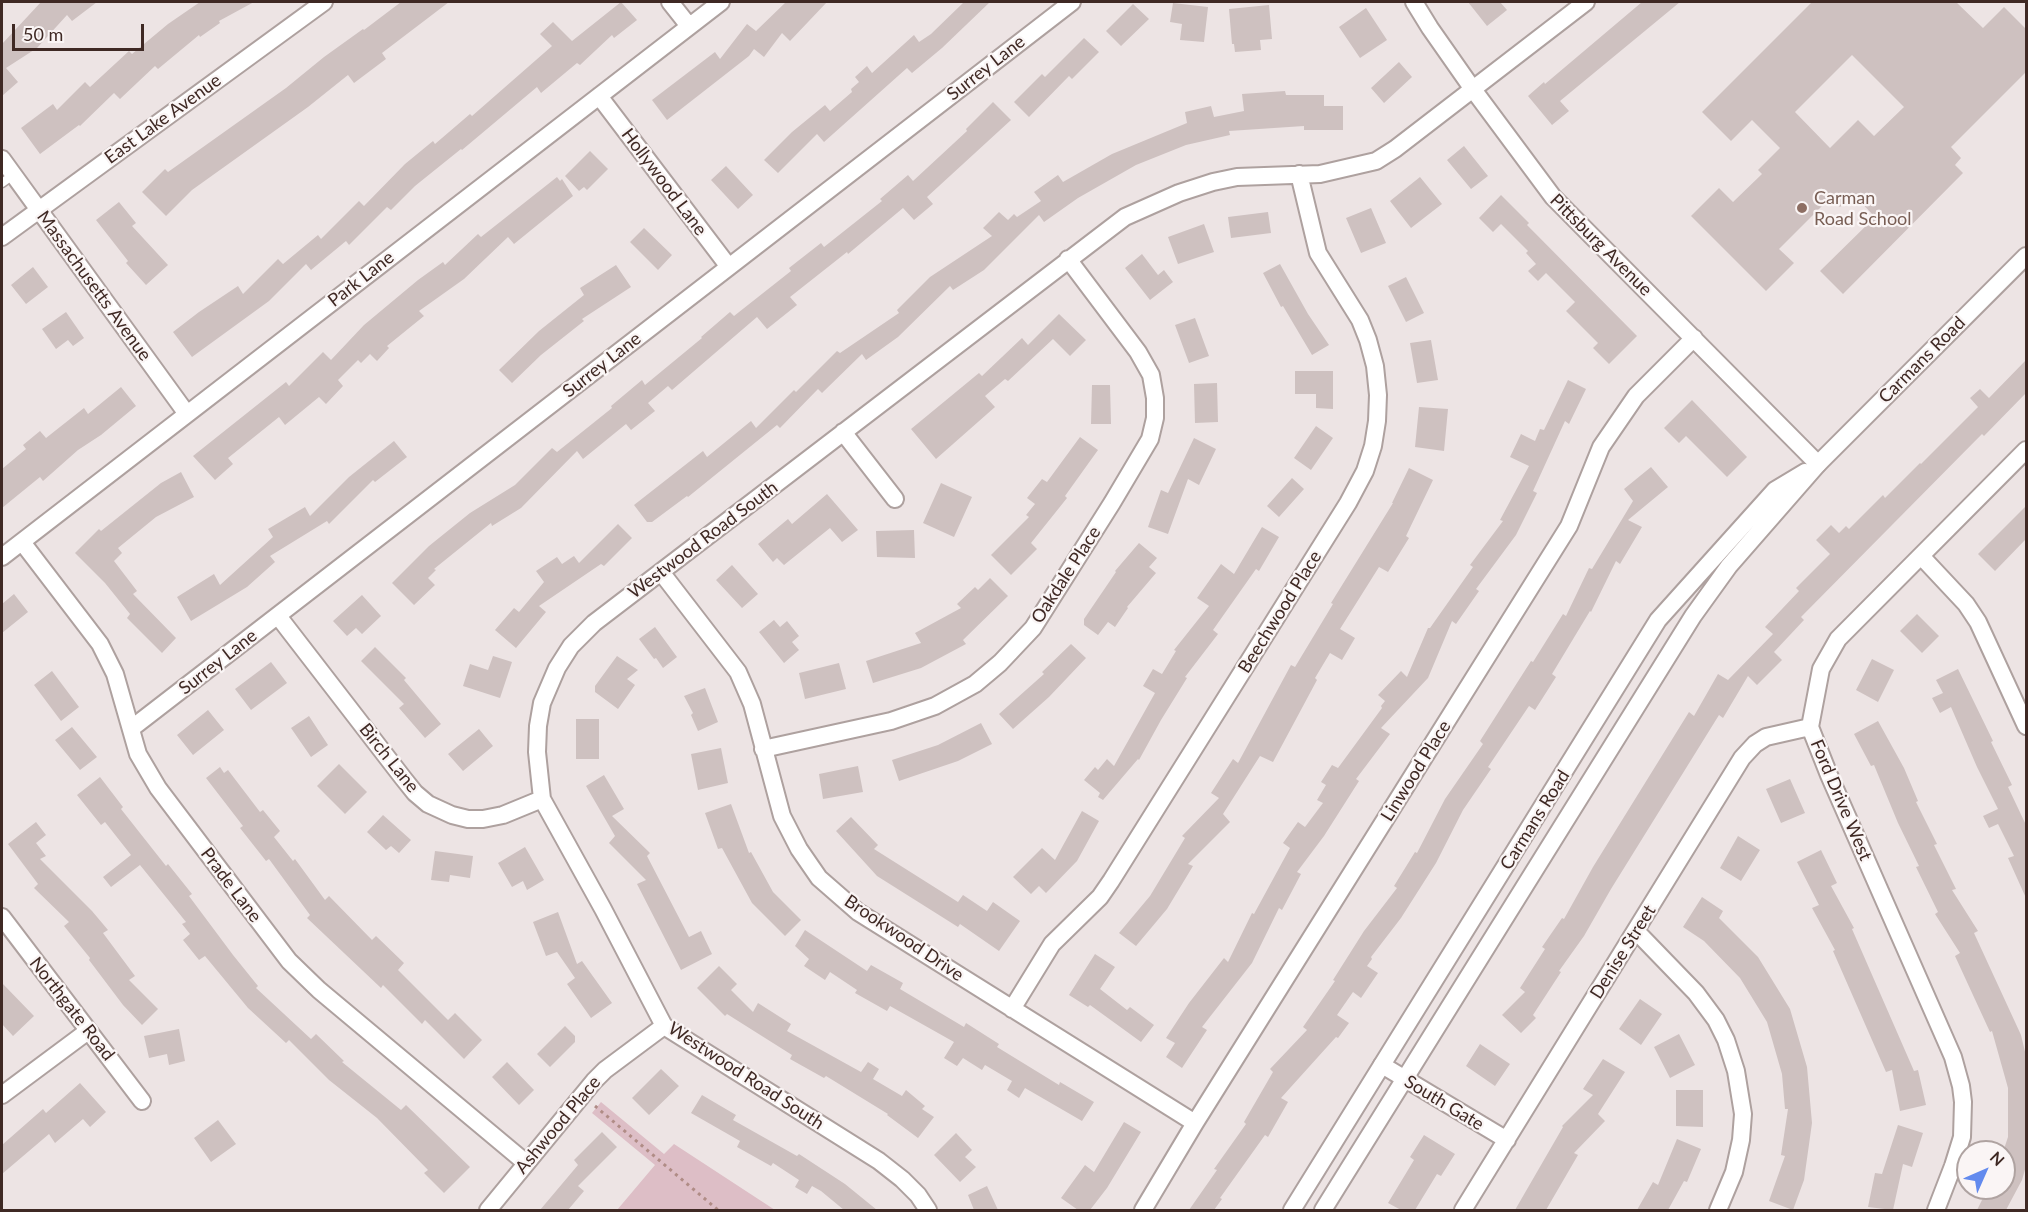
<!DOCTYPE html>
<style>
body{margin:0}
#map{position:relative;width:2028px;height:1212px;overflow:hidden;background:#ede4e4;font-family:Lato,sans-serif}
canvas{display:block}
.frame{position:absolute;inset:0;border:3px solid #3f2924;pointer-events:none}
.north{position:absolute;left:1956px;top:1140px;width:60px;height:60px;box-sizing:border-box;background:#faf5f5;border:2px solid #afa3a1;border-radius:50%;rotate:45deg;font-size:16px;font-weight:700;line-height:24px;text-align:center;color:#3f2924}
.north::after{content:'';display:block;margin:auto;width:21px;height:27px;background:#628aee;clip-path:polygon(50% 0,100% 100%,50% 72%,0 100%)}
.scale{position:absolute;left:12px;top:24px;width:132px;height:27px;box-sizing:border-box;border:3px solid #3f2924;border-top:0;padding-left:8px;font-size:18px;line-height:21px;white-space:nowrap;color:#3f2924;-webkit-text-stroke:4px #faf5f5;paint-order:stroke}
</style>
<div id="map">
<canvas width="2028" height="1212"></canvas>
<div class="frame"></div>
<div class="north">N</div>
<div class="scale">50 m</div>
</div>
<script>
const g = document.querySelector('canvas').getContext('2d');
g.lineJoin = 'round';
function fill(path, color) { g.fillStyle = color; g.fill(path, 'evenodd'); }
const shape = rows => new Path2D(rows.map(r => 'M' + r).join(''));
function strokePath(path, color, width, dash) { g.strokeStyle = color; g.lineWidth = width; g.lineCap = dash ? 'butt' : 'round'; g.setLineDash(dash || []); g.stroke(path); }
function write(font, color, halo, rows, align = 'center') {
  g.font = font + ' Lato,sans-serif'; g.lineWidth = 4.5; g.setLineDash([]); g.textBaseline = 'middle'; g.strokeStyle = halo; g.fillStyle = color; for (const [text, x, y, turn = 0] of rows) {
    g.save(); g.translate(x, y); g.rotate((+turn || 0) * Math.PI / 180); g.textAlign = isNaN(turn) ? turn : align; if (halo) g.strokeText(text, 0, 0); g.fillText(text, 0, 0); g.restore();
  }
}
fill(shape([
 [601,1102,664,1154,674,1144,775,1210,617,1210,655,1165,592,1113]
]), '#ddbec6');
fill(shape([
 [41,2,97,2,72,21,67,15,37,48,6,68,18,82,2,96,2,44],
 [200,2,254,2,219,21,220,23,200,37,199,35,158,69,155,66,120,99,114,93,80,126,79,125,40,154,21,128,53,104,57,110,85,82,90,87,129,51,132,54,168,24],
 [401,2,449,2,382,53,386,59,354,83,348,75,308,107,192,190,166,216,142,192,165,169,168,172,286,88,324,57,363,29,364,30],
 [621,2,637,20,614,38,612,35,580,65,577,63,541,93,537,87,462,150,461,149,415,186,391,210,387,207,349,245,346,241,311,270,306,264,269,301,192,357,173,332,199,312,238,286,243,294,278,259,283,264,318,235,321,239,359,201,364,206,405,164,433,141,435,144,470,114,472,116,552,46,540,34,553,22,572,41],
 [786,2,827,2,790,41,782,33,764,57,754,49,749,56,667,120,652,100,715,52,720,59,747,24,756,31],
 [964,2,990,2,942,48,912,73,907,68,824,142,817,134,778,173,764,160,792,132,825,105,830,111,852,92,851,89,859,82,855,77,867,66,872,73,914,35,919,42,931,34],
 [1468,2,1500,2,1507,10,1487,26],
 [1642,2,1680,2,1560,101,1569,111,1552,125,1528,96,1544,82,1545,84],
 [1812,2,1956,2,1983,28,2004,7,2026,29,2026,72,1951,147,1961,158,1955,165,1963,173,1843,294,1820,271,1875,217,1853,194,1840,207,1830,198,1779,249,1794,263,1766,291,1691,216,1719,188,1733,202,1762,174,1758,170,1780,148,1752,120,1731,141,1702,112],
 [1852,55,1904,107,1874,136,1858,120,1830,148,1795,112],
 [1173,3,1208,7,1204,42,1180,40,1182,24,1170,22],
 [1133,4,1149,19,1121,46,1106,31],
 [1269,5,1272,39,1260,40,1261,50,1235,52,1234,44,1232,44,1229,9],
 [1366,8,1387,40,1360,58,1339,27],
 [1084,38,1099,52,1072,79,1069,76,1029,117,1014,102,1042,74,1045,77],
 [1399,62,1412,77,1384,103,1371,88],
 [1285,91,1286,95,1324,95,1324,106,1343,106,1343,130,1304,130,1304,126,1229,131,1230,135,1186,145,1136,165,1078,198,1044,222,1039,215,984,270,953,290,950,286,898,337,866,360,862,354,822,393,818,389,780,428,777,425,688,497,687,496,652,522,647,522,634,505,703,451,707,457,751,421,756,428,794,390,796,392,837,351,840,353,899,313,897,310,930,277,992,236,983,228,999,212,1008,220,1014,214,1017,217,1041,201,1034,192,1058,175,1063,182,1112,154,1187,123,1185,112,1211,106,1214,117,1244,111,1242,94],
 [993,102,1011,120,927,197,933,204,914,220,903,208,848,254,847,252,790,297,797,305,767,329,757,317,672,390,668,386,648,403,655,411,631,430,626,424,583,459,577,451,521,508,492,526,491,523,434,569,436,570,428,578,435,585,414,605,392,583,429,546,470,513,515,485,552,448,557,452,612,408,611,406,642,380,645,385,702,338,701,337,730,312,734,316,791,271,789,268,821,243,824,247,882,201,880,199,908,175,913,181,967,131,966,129],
 [1464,146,1488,176,1471,189,1447,160],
 [590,151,608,169,587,190,584,187,579,191,565,176],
 [726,166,753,195,738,209,711,180],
 [557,177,560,181,562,179,573,196,514,244,508,237,464,279,419,311,424,316,387,346,389,348,377,361,370,354,361,363,358,360,338,380,343,386,326,404,319,397,285,425,279,417,228,458,233,464,215,480,193,456,286,382,289,386,323,352,331,360,364,325,418,280,443,262,445,265,478,234,481,237],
 [1420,177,1442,204,1411,228,1390,201],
 [1501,195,1529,223,1527,225,1637,336,1609,364,1593,348,1598,343,1566,311,1575,302,1546,273,1538,281,1528,271,1536,264,1526,253,1528,251,1501,224,1493,232,1479,218],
 [119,202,136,223,132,226,168,265,146,285,126,263,128,261,96,220],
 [1371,208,1386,243,1361,253,1346,218],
 [1268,212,1271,233,1231,238,1228,217],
 [1204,224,1214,252,1178,264,1168,237],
 [644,228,672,255,658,270,630,242],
 [1142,254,1158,275,1164,270,1173,282,1150,300,1125,268],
 [1280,264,1308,314,1329,345,1312,355,1283,306,1281,307,1263,273],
 [616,265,631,287,582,319,584,321,541,355,512,383,499,370,539,331,584,295,580,288],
 [33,267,48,287,26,304,11,285],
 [1406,277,1424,313,1406,322,1388,286],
 [66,312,84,338,73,346,68,340,56,349,42,329],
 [1059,314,1086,340,1070,356,1053,339,1008,381,1005,379,985,396,995,407,936,459,911,429,979,373,982,376,1022,338,1028,345],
 [1195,318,1209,356,1189,363,1175,325],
 [1431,340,1438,380,1417,383,1410,343],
 [2026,360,2026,393,1984,436,1982,434,1801,617,1804,620,1774,652,1782,660,1757,685,1748,676,1723,718,1719,715,1611,889,1584,936,1559,971,1561,972,1533,1015,1536,1018,1521,1033,1502,1015,1525,992,1520,988,1545,949,1542,947,1562,918,1564,919,1593,867,1689,712,1694,716,1718,674,1728,680,1773,634,1765,627,1799,591,1796,588,1830,554,1816,540,1831,525,1839,533,1846,526,1849,529,1883,495,1885,498,1920,463,1921,464,1978,407,1970,398,1980,389,1989,398],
 [1295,371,1333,371,1333,409,1316,408,1316,394,1295,394],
 [1568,380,1586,389,1569,424,1565,421,1533,491,1537,493,1516,535,1476,589,1479,591,1456,624,1452,621,1428,678,1381,728,1390,734,1356,779,1359,781,1324,836,1297,872,1301,874,1282,910,1279,908,1252,963,1202,1027,1207,1030,1182,1068,1166,1057,1175,1043,1166,1038,1189,1003,1224,958,1228,962,1252,913,1254,914,1290,848,1283,843,1298,822,1305,827,1323,803,1317,800,1326,785,1321,782,1332,765,1338,768,1382,708,1381,706,1385,701,1378,695,1401,671,1407,677,1428,628,1430,628,1473,567,1470,565,1503,521,1500,520,1529,466,1510,457,1521,434,1535,441,1540,429,1544,430],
 [1217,383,1218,422,1195,423,1194,384],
 [1092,385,1110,385,1111,424,1091,424],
 [121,387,136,406,101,435,78,450,43,481,40,477,2,508,2,469,26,449,23,445,40,431,46,438,84,408,88,414],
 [1692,400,1747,457,1727,477,1686,436,1679,443,1664,428],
 [1419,407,1448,409,1444,451,1415,447],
 [1316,426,1333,438,1311,470,1294,458],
 [1080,437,1098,450,1065,496,1067,498,1031,543,1037,549,1011,575,991,555,1029,517,1026,515,1035,504,1027,498,1042,479,1047,482],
 [1194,438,1216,449,1199,485,1188,479,1168,534,1148,527,1161,490,1168,493],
 [394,441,407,457,375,482,373,480,329,524,327,521,270,556,275,562,247,587,191,621,177,597,214,574,220,585,273,537,268,529,305,507,310,516,349,477],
 [1651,467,1668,487,1628,520,1642,527,1620,564,1616,561,1591,612,1590,611,1552,674,1556,677,1535,710,1529,706,1488,767,1491,769,1463,810,1436,863,1401,918,1371,957,1372,959,1367,966,1378,973,1361,998,1353,992,1337,1015,1349,1023,1338,1038,1336,1037,1281,1098,1288,1102,1268,1137,1265,1135,1220,1198,1222,1199,1214,1210,1189,1210,1217,1170,1214,1169,1246,1124,1244,1122,1273,1072,1270,1069,1307,1030,1303,1027,1335,981,1333,980,1364,931,1397,888,1394,886,1415,852,1417,853,1445,799,1483,744,1480,741,1531,661,1533,662,1563,614,1566,616,1589,568,1592,569,1633,501,1624,489],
 [1409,468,1433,480,1406,536,1409,538,1388,572,1379,567,1340,629,1355,638,1342,660,1330,653,1315,678,1317,680,1273,762,1260,756,1223,814,1230,822,1188,864,1193,866,1167,909,1136,946,1119,933,1150,896,1185,838,1182,836,1219,798,1211,793,1233,759,1238,763,1291,665,1295,667,1333,604,1331,603,1393,503,1392,503],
 [181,472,194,497,156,517,118,548,122,553,114,561,137,591,133,594,176,638,162,653,127,618,130,614,105,583,75,553,99,529,101,531,161,483],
 [1292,478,1304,489,1279,517,1267,506],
 [941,483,972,497,954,537,923,523],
 [827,494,858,530,842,542,830,528,784,565,777,558,773,562,758,544,788,519,792,524],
 [2026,506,2026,539,1995,571,1978,554],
 [618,524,632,538,604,566,601,564,539,606,546,612,516,648,495,630,514,608,519,612,544,582,536,571,557,557,562,564,574,556,579,563],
 [1262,527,1279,537,1259,571,1256,569,1213,630,1218,634,1185,677,1187,678,1161,720,1139,760,1138,759,1103,800,1098,797,1100,793,1084,780,1095,767,1098,770,1107,759,1114,766,1155,693,1143,686,1153,669,1162,674,1176,651,1174,650,1209,606,1197,598,1221,564,1234,574],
 [914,530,915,558,877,557,876,531],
 [1139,543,1157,558,1149,567,1156,573,1127,607,1128,608,1115,627,1108,622,1098,635,1084,625,1084,619,1116,572,1115,571],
 [732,565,758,594,742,608,716,580],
 [990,578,1008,596,963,640,966,644,921,668,873,683,866,661,921,643,915,633,961,608,957,604,975,587,978,590],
 [14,594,28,612,2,633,2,604],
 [362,595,381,616,362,634,356,628,347,636,333,621],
 [1917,614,1939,636,1922,653,1900,631],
 [774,620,780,627,787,621,799,636,792,642,799,650,784,663,759,632],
 [655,627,677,657,663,668,656,658,654,659,639,639],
 [1071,644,1086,658,1049,697,1013,729,999,714,1044,674,1042,672],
 [375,647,406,678,404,680,441,724,425,738,399,708,404,704,361,661],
 [493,656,512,662,500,698,463,686,470,664,488,670],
 [617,656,638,670,627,679,635,685,618,709,595,692,595,686],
 [1872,659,1894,670,1878,702,1856,690],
 [271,662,287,683,251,710,235,689],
 [839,663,846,689,805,699,799,673],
 [1958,669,1993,741,1991,742,2012,785,2008,787,2026,825,2026,898,2008,858,2014,856,1998,824,1989,828,1983,816,1998,809,1977,767,1951,707,1940,713,1932,698,1943,693,1936,680],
 [52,671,79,707,61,721,34,685],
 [705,688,718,722,698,731,691,715,693,713,684,696],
 [208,710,224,730,193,755,177,735],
 [309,716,328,745,311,757,291,728],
 [576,719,599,719,599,759,576,759],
 [1878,721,1904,768,1918,801,1916,802,1937,844,1934,845,1956,889,1952,890,1978,931,1974,933,2021,1035,2026,1056,2026,1166,2022,1180,2006,1210,1977,1210,1988,1188,2004,1188,2004,1149,2008,1137,2008,1088,1992,1031,1990,1032,1955,956,1960,953,1935,914,1938,912,1916,867,1919,866,1898,823,1874,765,1871,766,1854,734],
 [981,723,992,744,958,761,899,781,892,760,938,745],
 [72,727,97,757,80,770,55,740],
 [479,729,493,746,463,771,448,754],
 [721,748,728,783,698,790,691,754],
 [339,764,367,792,345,814,317,786],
 [858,766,863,792,823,799,819,774],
 [220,767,224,773,228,770,260,812,263,810,280,831,274,837,293,861,295,859,325,900,329,896,372,940,376,936,404,963,398,970,448,1020,455,1013,482,1040,464,1059,425,1020,422,1024,383,985,381,988,307,918,310,915,269,859,266,861,240,828,243,826,206,778],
 [604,775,624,809,612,816,650,853,647,856,689,937,701,931,712,954,681,970,637,884,646,880,609,843,615,836,586,786],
 [100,777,123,807,121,809,166,866,168,864,192,894,189,896,233,955,258,986,256,988,311,1039,316,1034,344,1061,342,1062,401,1110,406,1105,470,1167,444,1193,424,1173,428,1170,377,1118,329,1080,289,1040,286,1043,248,1008,205,956,199,960,183,940,190,934,182,924,186,922,140,865,111,887,103,877,131,855,105,822,101,825,77,795],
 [1790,779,1805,813,1781,823,1766,789],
 [731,804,749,853,751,852,773,892,801,920,785,936,752,903,722,848,718,849,705,813],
 [1082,811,1099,821,1077,861,1046,893,1039,886,1031,894,1013,877,1042,848,1055,860],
 [383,815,411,840,399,853,391,846,386,850,367,832],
 [851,817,878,845,874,849,958,902,963,895,987,911,993,902,1020,921,999,951,960,924,958,927,877,876,836,831],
 [36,822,46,835,36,843,46,856,40,859,92,911,108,930,103,933,135,976,129,980,158,1009,142,1025,123,1005,89,960,90,958,64,926,69,922,34,888,38,884,8,844],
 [1738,836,1760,850,1741,881,1720,868],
 [525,847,544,880,527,890,523,881,512,887,498,863],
 [1821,850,1837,883,1831,886,1854,928,1852,929,1914,1071,1918,1070,1926,1105,1900,1111,1892,1070,1886,1072,1833,951,1835,950,1812,908,1819,905,1797,862],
 [435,851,473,856,470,878,450,875,449,882,431,880],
 [1702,897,1723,911,1719,918,1758,957,1790,1009,1807,1067,1812,1123,1804,1180,1793,1210,1769,1201,1785,1156,1781,1155,1788,1109,1785,1109,1782,1074,1767,1022,1740,978,1704,941,1683,927],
 [558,912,577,964,582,961,612,1003,591,1018,567,984,575,978,557,952,546,956,533,922],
 [805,930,867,971,871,965,903,983,900,989,964,1027,966,1023,999,1044,997,1047,1059,1085,1060,1082,1094,1102,1082,1121,1025,1088,1019,1098,1007,1090,1012,1081,985,1065,982,1070,963,1058,957,1066,944,1058,954,1042,890,1006,887,1011,855,993,857,990,830,972,825,980,804,966,809,959,795,946],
 [1095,954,1115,967,1100,989,1127,1010,1130,1007,1154,1025,1141,1042,1090,1005,1088,1007,1069,995],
 [719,966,737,984,731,990,753,1012,758,1003,791,1024,787,1031,861,1072,868,1062,879,1069,873,1079,902,1096,906,1090,925,1106,922,1109,934,1117,918,1138,887,1115,888,1114,826,1076,824,1078,790,1059,792,1055,727,1014,725,1016,697,988],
 [2,983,34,1016,13,1036,2,1024],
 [1640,999,1662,1014,1641,1045,1619,1029],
 [565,1026,575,1036,575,1042,550,1067,537,1054],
 [179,1029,185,1061,169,1065,167,1054,149,1058,144,1036],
 [1679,1034,1695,1065,1670,1078,1654,1047],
 [1480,1044,1510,1064,1495,1086,1466,1066],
 [1603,1059,1625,1072,1598,1114,1605,1121,1574,1153,1578,1155,1546,1210,1515,1210,1563,1127,1562,1126,1593,1095,1583,1089],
 [507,1062,534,1090,519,1105,492,1077],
 [661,1069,679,1086,649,1115,632,1098],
 [80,1083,106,1112,90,1127,83,1119,55,1143,49,1134,2,1174,2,1145,43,1109,46,1113],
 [1676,1090,1703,1090,1703,1127,1676,1126],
 [702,1095,736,1115,733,1120,797,1156,799,1154,845,1184,877,1210,844,1210,821,1191,812,1186,807,1194,795,1187,799,1180,773,1163,771,1166,737,1147,740,1141,691,1113],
 [218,1120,236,1144,211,1162,194,1138],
 [1124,1122,1141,1132,1107,1188,1090,1210,1078,1210,1061,1198,1085,1165,1094,1172],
 [1898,1125,1923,1133,1912,1167,1903,1164,1893,1210,1868,1207,1875,1173,1882,1174],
 [602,1132,617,1147,578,1186,584,1191,568,1210,540,1210,578,1165,574,1160],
 [956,1133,972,1150,965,1157,976,1167,960,1182,934,1155],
 [1424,1135,1455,1154,1441,1176,1437,1174,1415,1210,1401,1210,1388,1203,1414,1160,1410,1157],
 [1677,1139,1701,1149,1687,1182,1684,1181,1668,1210,1637,1210,1653,1182,1658,1185],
 [987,1186,998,1210,974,1210,968,1195]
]), '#cec1c0');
const service = shape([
 [2,183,13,175]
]);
const minor = shape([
 [670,2,689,26],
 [1414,2,1430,28,1472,88,1553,197,1818,464],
 [599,96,729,267],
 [2,159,187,414],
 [2,237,324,2],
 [843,432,895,499],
 [22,542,100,644,115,674,138,754,158,788,289,961,319,990,526,1163],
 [1921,556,1966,604,1978,622,2026,726],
 [2,557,721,2],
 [661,572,738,672,752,704,782,816,799,849,819,878,858,912,1195,1123],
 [278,616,403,778,415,793,428,804,452,815,468,819,483,819,503,815,542,799],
 [132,728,1072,2],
 [763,749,891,721,935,706,975,684,1000,663,1033,628,1112,503,1150,439,1155,418,1155,398,1151,375,1138,352,1068,259],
 [2,917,142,1101],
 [1636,931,1696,993,1716,1020,1726,1040,1736,1071,1743,1114,1741,1140,1734,1172,1718,1210],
 [1012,1009,1052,944,1100,897,1111,881,1348,503,1365,471,1373,446,1377,421,1378,395,1375,366,1368,340,1360,320,1318,253,1299,174],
 [1382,1065,1507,1140],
 [2,1095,88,1031],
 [488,1210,594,1081,605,1070,664,1026],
 [928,1210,918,1195,902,1179,879,1161,664,1026,603,909,542,799,537,752,538,726,542,703,557,668,571,646,594,623,1125,217,1179,193,1213,182,1237,177,1320,174,1376,161,1395,149,1586,2],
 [1143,1210,1195,1123,1569,526,1601,447,1636,396,1694,338],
 [1463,1210,1742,758,1755,744,1766,737,1810,727],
 [1936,1210,1953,1166,1962,1137,1963,1102,1961,1086,1953,1057,1829,775,1810,727,1821,669,1838,639,2026,450]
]);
const tertiary = shape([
 [1292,1210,1658,620,1775,490,1805,472],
 [1323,1210,1693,616,1729,566,1818,464,2026,256]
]);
strokePath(service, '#aea19f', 11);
strokePath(minor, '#aea19f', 20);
strokePath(tertiary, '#aea19f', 20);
strokePath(shape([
 [595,1106,718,1210]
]), '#b08c86', 3, [3, 4.5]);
strokePath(service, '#fff', 8);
strokePath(minor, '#fff', 16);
strokePath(tertiary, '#fff', 16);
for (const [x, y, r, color] of [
 [1802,208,6,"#8d6e63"]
]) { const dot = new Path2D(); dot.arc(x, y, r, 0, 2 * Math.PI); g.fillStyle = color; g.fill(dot); strokePath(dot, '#faf5f5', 2); }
write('18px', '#3f2924', '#faf5f5', [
 ["Surrey Lane",986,68,-38],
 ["East Lake Avenue",163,119,-36],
 ["Hollywood Lane",664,182,53],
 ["Pittsburg Avenue",1601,245,45],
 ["Park Lane",361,279,-38],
 ["Massachusetts Avenue",94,286,54],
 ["Carmans Road",1922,360,-45],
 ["Surrey Lane",602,365,-38],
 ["Westwood Road South",703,540,-37],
 ["Oakdale Place",1066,575,-57],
 ["Beechwood Place",1280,612,-58],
 ["Surrey Lane",218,662,-38],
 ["Birch Lane",389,758,51],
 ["Linwood Place",1416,771,-58],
 ["Ford Drive West",1841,800,67],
 ["Carmans Road",1535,820,-58],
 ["Prade Lane",231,885,53],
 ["Brookwood Drive",904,938,34],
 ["Denise Street",1623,952,-58],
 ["Northgate Road",72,1009,52],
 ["Westwood Road South",746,1076,33],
 ["South Gate",1444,1103,31],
 ["Ashwood Place",558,1125,-50]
]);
write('18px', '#785e54', '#faf5f5', [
 ["Carman",1814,198],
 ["Road School",1814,219]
], 'left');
</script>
